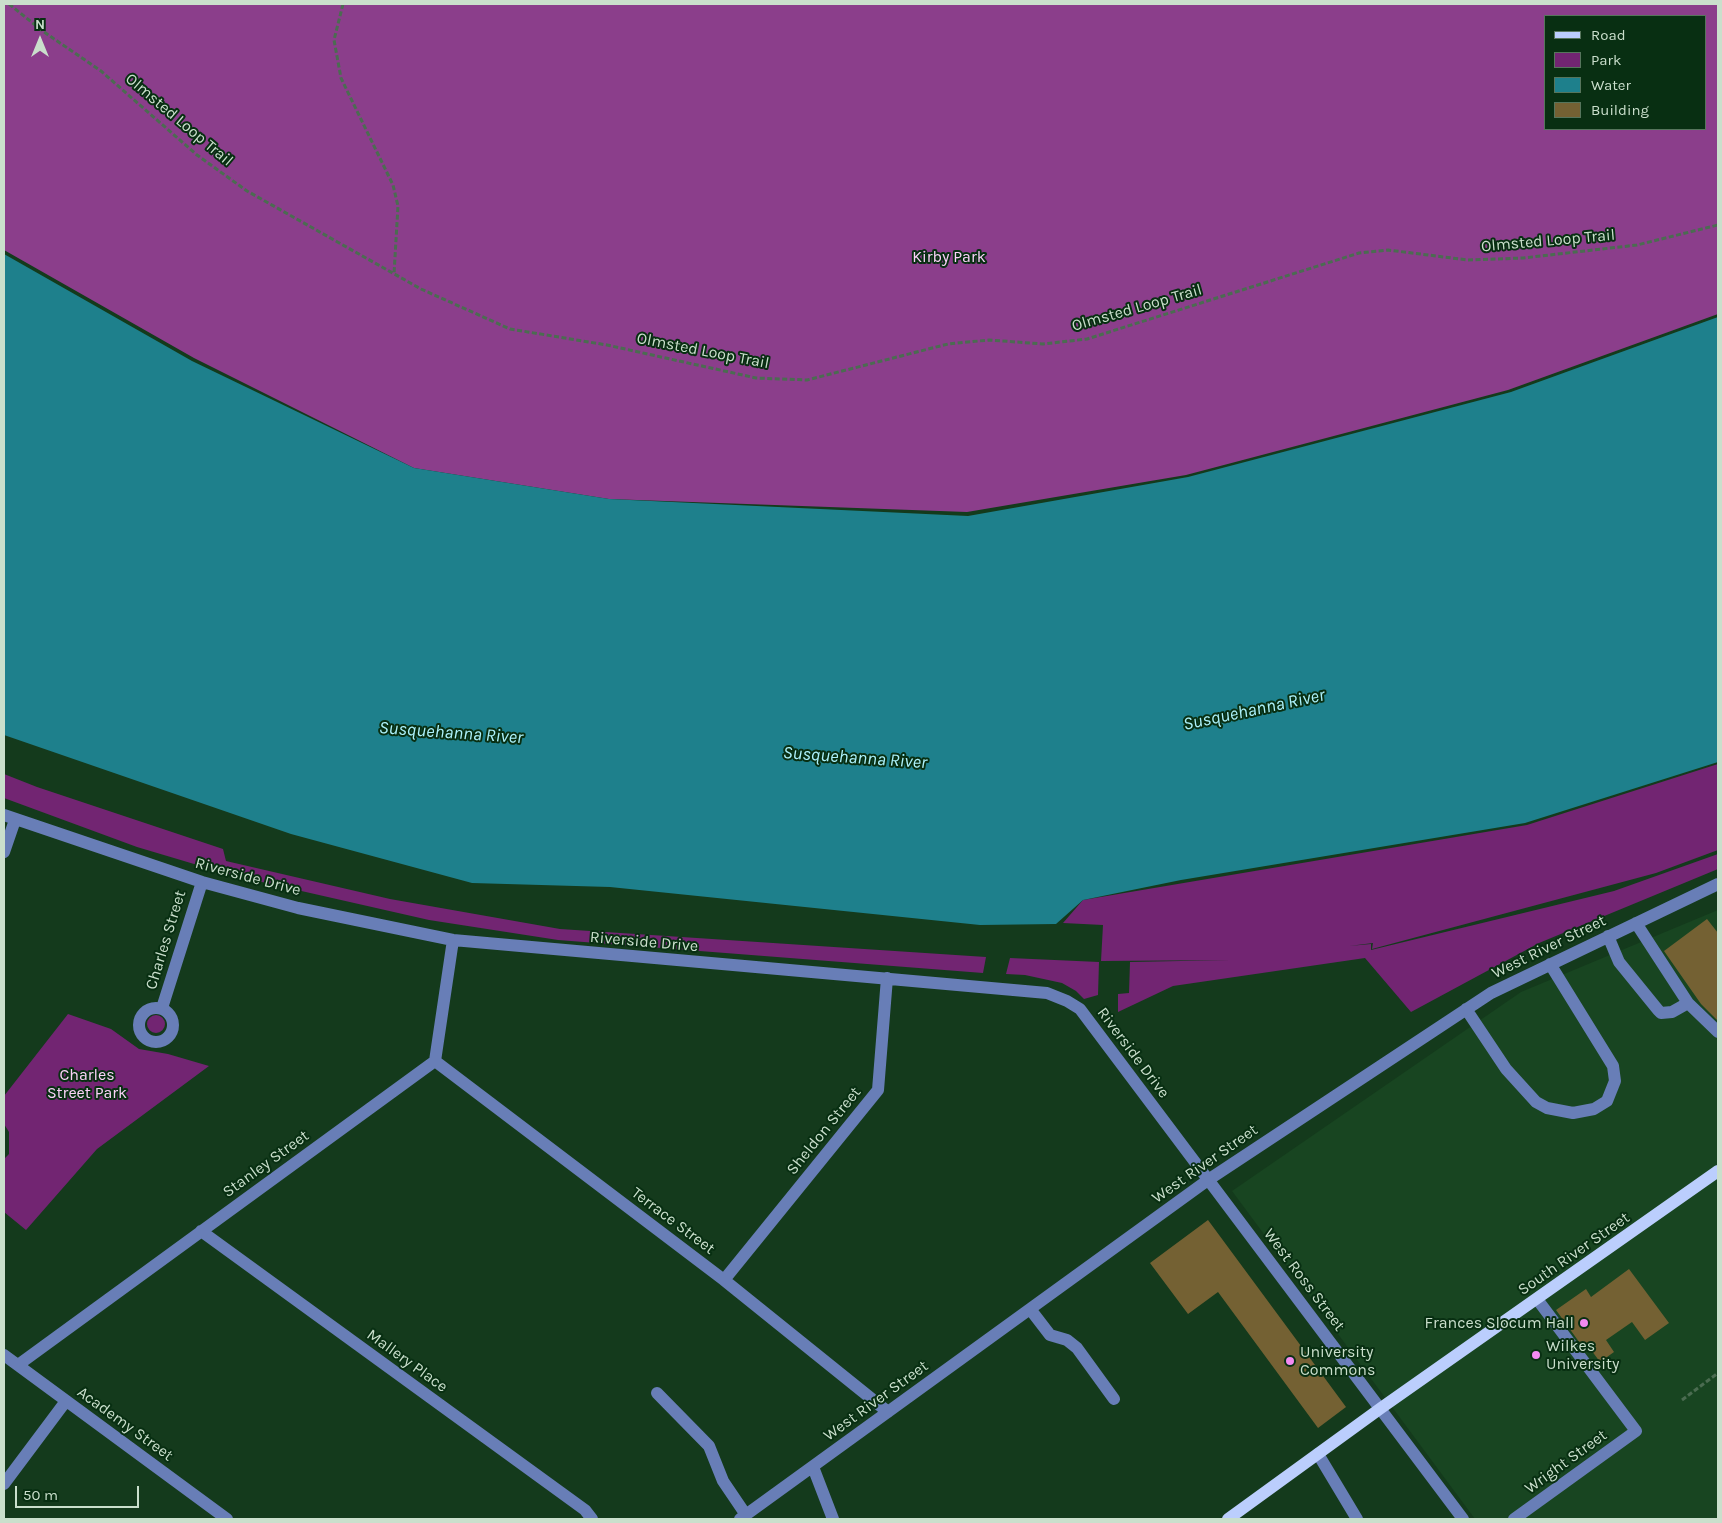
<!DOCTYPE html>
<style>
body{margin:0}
#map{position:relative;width:1722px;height:1523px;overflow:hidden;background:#143a1c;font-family:Karla,sans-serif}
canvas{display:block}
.frame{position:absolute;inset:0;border:5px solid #cadfcc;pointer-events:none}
.legend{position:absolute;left:1544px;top:15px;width:162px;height:115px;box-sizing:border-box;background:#082f12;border:1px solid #56755c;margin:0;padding:6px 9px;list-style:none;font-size:15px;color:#cadfcc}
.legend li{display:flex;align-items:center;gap:10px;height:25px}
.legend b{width:25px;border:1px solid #56755c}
.north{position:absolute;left:15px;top:15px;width:50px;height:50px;-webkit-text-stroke:4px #082f12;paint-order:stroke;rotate:0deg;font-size:14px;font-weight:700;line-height:20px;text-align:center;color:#cadfcc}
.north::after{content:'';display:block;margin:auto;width:18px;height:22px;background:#cadfcc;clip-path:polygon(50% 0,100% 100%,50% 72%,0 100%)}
.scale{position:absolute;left:15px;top:1486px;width:124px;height:22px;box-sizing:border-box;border:2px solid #cadfcc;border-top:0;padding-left:6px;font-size:15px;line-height:18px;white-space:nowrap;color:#cadfcc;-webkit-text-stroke:4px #082f12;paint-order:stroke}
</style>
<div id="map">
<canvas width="1722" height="1523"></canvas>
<div class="frame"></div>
<ul class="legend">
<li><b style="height:6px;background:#bbcefd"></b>Road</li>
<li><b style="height:14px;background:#722572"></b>Park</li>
<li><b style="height:14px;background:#1e808c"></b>Water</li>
<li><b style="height:14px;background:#746133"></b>Building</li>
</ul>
<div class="north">N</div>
<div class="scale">50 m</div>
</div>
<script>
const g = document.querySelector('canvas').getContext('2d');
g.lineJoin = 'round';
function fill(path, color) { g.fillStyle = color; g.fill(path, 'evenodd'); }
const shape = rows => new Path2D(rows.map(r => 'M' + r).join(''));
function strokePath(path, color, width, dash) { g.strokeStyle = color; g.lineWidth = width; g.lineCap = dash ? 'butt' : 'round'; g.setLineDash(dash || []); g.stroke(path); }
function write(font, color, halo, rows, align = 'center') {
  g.font = font + ' Karla,sans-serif'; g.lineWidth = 4; g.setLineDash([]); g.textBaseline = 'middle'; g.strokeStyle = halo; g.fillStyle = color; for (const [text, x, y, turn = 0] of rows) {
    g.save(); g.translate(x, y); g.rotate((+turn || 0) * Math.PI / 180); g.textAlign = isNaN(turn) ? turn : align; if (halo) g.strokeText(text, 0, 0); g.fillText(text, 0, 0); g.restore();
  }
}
fill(shape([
 [1718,910,1718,1519,1475,1519,1232,1191,1521,992]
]), '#184521');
fill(shape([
 [1718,764,1718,850,1656,873,1372,949,1373,943,1349,946,1371,944,1371,950,1614,891,1718,854,1718,869,1539,943,1411,1012,1365,958,1173,986,1118,1012,1118,994,1129,993,1130,962,1231,960,1101,961,1103,925,1063,923,1083,900,1527,825],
 [4,774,37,787,223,849,226,861,390,899,560,929,986,957,983,973,558,940,429,920,231,875,137,847,4,798],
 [1010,958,1099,962,1098,995,1084,999,1076,991,1062,983,1025,975,1006,974],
 [68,1014,111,1029,139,1049,168,1054,209,1066,97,1149,26,1230,4,1212,4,1159,9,1154,9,1132,4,1124,4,1096],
 '147 1024a9 9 0 1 1 18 0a9 9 0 1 1-18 0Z'
]), '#722572');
fill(shape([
 [4,4,1718,4,1718,314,1508,390,1186,475,967,512,609,499,414,468,194,358,4,250],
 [1546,16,1706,16,1706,129,1546,129]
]), '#8b3e8b');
fill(shape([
 [4,254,192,361,414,468,609,499,968,516,1188,477,1511,392,1718,317,1718,762,1525,823,1181,880,1083,900,1056,924,980,925,610,887,472,883,291,834,4,735]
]), '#1e808c');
fill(shape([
 [1707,919,1718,933,1718,1021,1701,1004,1664,951],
 [1208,1220,1346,1407,1318,1428,1218,1292,1188,1314,1150,1263],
 [1629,1269,1669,1323,1645,1340,1632,1322,1606,1340,1614,1352,1600,1362,1586,1343,1582,1346,1556,1310,1586,1289,1591,1297]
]), '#746133');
strokePath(shape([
 [9,4,44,32,101,71,197,155,247,191,421,289,510,329,607,345,756,378,807,380,948,344,989,340,1043,344,1087,339,1359,253,1388,250,1468,260,1523,258,1637,245,1718,225],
 [343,4,334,40,341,78,393,185,398,206,394,274],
 [1682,1400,1718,1373]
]), '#4b6c51', 3, [5, 2.5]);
strokePath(shape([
 [4,815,202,882,298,908,453,940,1047,993,1067,1001,1080,1009,1463,1519],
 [4,852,15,820],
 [1636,923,1688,1003,1718,1032],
 [1608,936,1619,962,1658,1010,1661,1013,1672,1012,1688,1003],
 '139 1025a17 17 0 1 1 34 0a17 17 0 1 1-34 0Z',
 [162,1008,202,882],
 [1466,1009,1506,1069,1536,1102,1547,1108,1573,1113,1594,1109,1607,1101,1615,1081,1613,1066,1550,964],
 [435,1061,724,1280,888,1412],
 [201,1231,585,1510,592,1519],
 [724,1280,878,1090,887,978],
 [1030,1309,1050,1335,1067,1340,1077,1348,1114,1399],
 [4,1355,227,1519],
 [18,1365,435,1061,453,940],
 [657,1393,709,1446,723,1481,746,1515],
 [1318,1454,1357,1519],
 [813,1467,833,1519],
 [4,1484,66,1401],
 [740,1519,1208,1180,1491,993,1718,884],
 [1514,1519,1636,1431,1537,1299]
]), '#687eb7', 12);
strokePath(shape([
 [1228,1519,1381,1408,1718,1171]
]), '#bbcefd', 12);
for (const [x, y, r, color] of [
 [1584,1323,5,"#f38af1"],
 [1536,1355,5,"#f38af1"],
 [1290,1361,5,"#f38af1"]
]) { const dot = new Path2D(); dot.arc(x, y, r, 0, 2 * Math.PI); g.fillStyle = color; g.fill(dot); strokePath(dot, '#082f12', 2); }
write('16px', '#cadfcc', '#082f12', [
 ["Olmsted Loop Trail",179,120,40],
 ["Olmsted Loop Trail",1548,241,-5],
 ["Olmsted Loop Trail",1137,308,-16],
 ["Olmsted Loop Trail",703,351,11],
 ["Riverside Drive",248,877,15],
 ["Charles Street",166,940,-73],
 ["Riverside Drive",644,942,5],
 ["West River Street",1549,947,-26],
 ["Riverside Drive",1133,1053,53],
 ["Sheldon Street",824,1131,-51],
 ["Stanley Street",266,1164,-36],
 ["West River Street",1205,1164,-35],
 ["Terrace Street",673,1221,37],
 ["South River Street",1574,1254,-35],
 ["West Ross Street",1304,1280,53],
 ["Mallery Place",407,1361,36],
 ["West River Street",876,1401,-36],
 ["Academy Street",125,1424,36],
 ["Wright Street",1566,1462,-36]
]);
write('16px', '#fcd2fa', '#082f12', [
 ["Kirby Park",949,257],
 ["Charles",87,1075],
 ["Street Park",87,1093]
]);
write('16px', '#cadfcc', '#082f12', [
 ["Frances Slocum Hall",1574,1323,"right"],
 ["Wilkes",1546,1346],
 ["University",1546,1364],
 ["University",1300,1352],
 ["Commons",1300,1370]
], 'left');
write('italic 18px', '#adf2fc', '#082f12', [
 ["Susquehanna River",1254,710,-12],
 ["Susquehanna River",451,733,4],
 ["Susquehanna River",855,758,4]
]);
</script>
